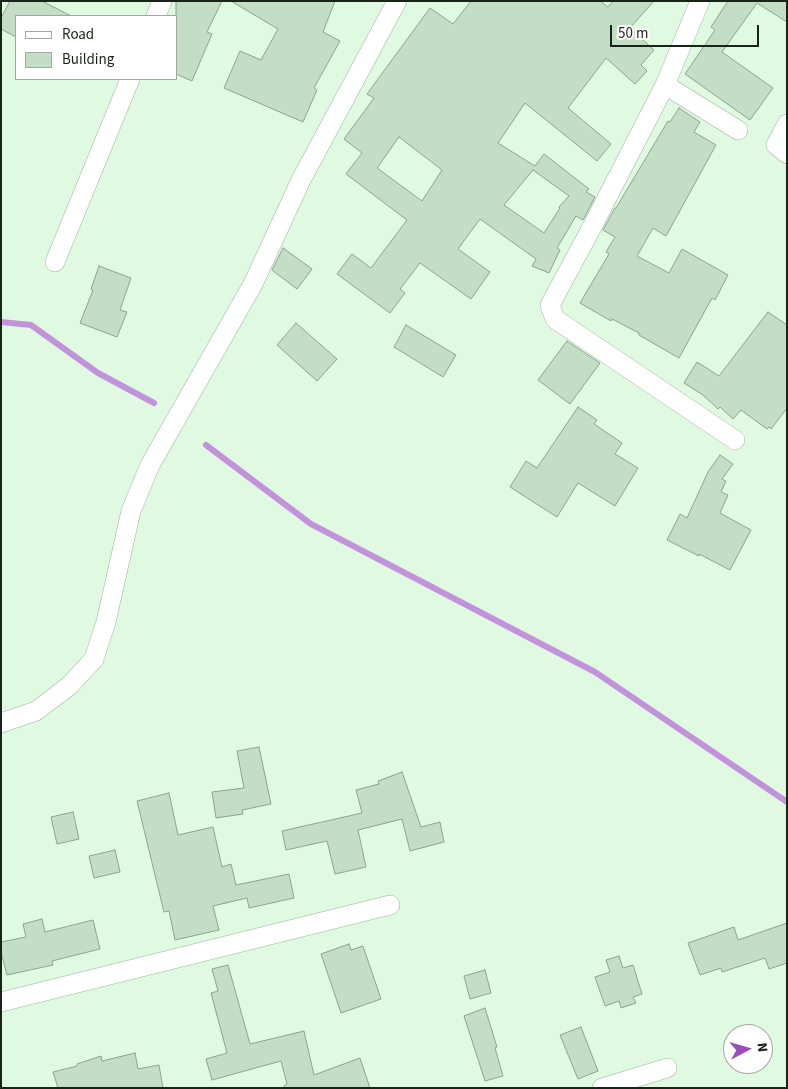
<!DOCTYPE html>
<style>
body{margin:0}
#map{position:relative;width:788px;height:1089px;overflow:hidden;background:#dffae0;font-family:"Source Sans 3",sans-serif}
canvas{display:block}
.frame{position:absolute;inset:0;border:2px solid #19231a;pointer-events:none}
.legend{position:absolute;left:15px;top:15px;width:162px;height:65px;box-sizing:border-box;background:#fff;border:1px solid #a3a7a3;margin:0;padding:6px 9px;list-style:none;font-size:15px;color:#19231a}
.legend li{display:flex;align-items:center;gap:10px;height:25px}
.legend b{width:25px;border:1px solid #a3a7a3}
.north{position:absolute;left:723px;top:1024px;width:50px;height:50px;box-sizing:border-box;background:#fff;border:1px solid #a3a7a3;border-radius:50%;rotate:84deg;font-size:14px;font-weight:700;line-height:20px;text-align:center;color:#19231a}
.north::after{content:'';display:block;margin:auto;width:18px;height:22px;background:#9a4cbd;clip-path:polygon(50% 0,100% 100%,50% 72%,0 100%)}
.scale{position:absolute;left:610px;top:25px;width:149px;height:22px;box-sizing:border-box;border:2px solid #19231a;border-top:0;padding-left:6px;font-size:15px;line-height:18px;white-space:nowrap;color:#19231a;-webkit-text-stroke:4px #fff;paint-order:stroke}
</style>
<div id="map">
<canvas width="788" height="1089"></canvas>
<div class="frame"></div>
<ul class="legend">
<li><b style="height:6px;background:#fff"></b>Road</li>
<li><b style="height:14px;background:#c3dec4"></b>Building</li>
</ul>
<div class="north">N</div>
<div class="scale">50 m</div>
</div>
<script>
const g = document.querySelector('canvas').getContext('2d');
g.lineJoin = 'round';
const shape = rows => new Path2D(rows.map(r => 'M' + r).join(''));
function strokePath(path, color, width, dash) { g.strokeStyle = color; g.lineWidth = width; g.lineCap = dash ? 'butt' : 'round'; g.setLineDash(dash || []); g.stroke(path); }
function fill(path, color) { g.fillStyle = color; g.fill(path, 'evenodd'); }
strokePath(shape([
 [1,322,31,325,98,373,154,403],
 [206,445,311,524,595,672,787,802]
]), '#c293da', 6);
const building = shape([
 [10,1,42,1,71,16,16,16,16,37,1,29,1,18,10,1],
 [176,1,222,1,207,32,212,34,192,81,176,74,176,1],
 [231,1,335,1,323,32,340,41,314,88,317,90,303,122,224,88,240,51,261,60,278,29,231,1],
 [471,1,600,1,608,7,613,1,654,1,630,28,654,50,641,65,647,71,635,84,606,58,568,108,611,144,597,161,525,103,498,143,535,166,544,154,589,189,586,192,595,197,583,220,576,216,557,248,560,250,549,273,532,266,536,259,480,219,458,249,490,272,471,299,420,263,400,289,405,293,390,313,337,274,352,254,371,268,407,220,346,174,362,153,344,139,374,98,367,94,430,8,453,24,471,1],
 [399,137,442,170,422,201,377,168,399,137],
 [533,170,569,196,559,207,560,208,544,233,504,205,533,170],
 [728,1,787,1,787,22,757,3,722,52,773,88,750,120,685,74,715,30,711,27,728,1],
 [679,108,700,122,694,132,716,145,666,236,653,228,637,256,669,273,682,249,728,275,715,300,712,298,679,358,639,335,639,333,612,319,611,321,580,303,609,254,606,252,615,237,603,230,615,208,616,208,668,121,670,122,679,108],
 [283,248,312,269,297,289,272,270,283,248],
 [99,266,131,278,120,310,127,312,117,337,80,323,93,290,91,289,99,266],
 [768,312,787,325,787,408,771,429,769,427,767,429,741,410,733,419,720,407,718,409,703,395,684,383,697,362,719,376,768,312],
 [296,323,337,359,317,381,277,345,296,323],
 [406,325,456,355,443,377,394,347,406,325],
 [567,341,600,363,570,404,538,380,567,341],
 [578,407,597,420,594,424,622,443,615,454,638,468,615,506,578,483,557,517,510,487,526,461,537,468,578,407],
 [720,455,733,464,722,479,726,481,721,492,728,495,720,513,751,530,730,570,699,554,699,556,667,540,680,514,687,518,708,472,720,455],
 [259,747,271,804,242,810,243,814,216,818,212,792,244,788,237,751,259,747],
 [402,772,421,827,440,822,444,842,410,851,402,819,358,830,366,867,335,874,327,841,286,850,282,831,362,813,356,790,379,784,378,781,402,772],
 [169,793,178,835,213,827,222,867,231,864,236,885,289,874,294,898,249,908,247,898,213,906,219,930,175,940,169,911,164,912,137,801,169,793],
 [73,812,79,839,57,844,51,817,73,812],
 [115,850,120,872,94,878,89,856,115,850],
 [42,919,45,932,93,920,100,949,52,961,53,965,7,975,1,952,1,942,26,937,23,924,42,919],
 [787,923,787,963,769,969,765,958,722,972,721,968,700,975,688,943,734,927,738,940,787,923],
 [349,944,351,950,363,946,381,999,341,1013,321,954,349,944],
 [619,956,623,968,633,965,642,994,633,997,636,1003,621,1008,619,1001,605,1006,595,977,610,972,606,960,619,956],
 [228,965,250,1044,304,1031,314,1075,360,1058,370,1088,285,1088,284,1086,287,1084,281,1061,212,1080,206,1059,227,1053,211,993,218,991,212,969,228,965],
 [485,970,491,993,470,999,464,976,485,970],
 [485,1008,497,1047,495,1048,503,1076,485,1081,464,1016,485,1008],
 [581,1027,598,1071,578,1079,560,1035,581,1027],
 [135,1053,138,1069,159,1065,163,1088,58,1088,53,1072,77,1066,77,1064,101,1056,102,1061,135,1053]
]);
fill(building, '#c3dec4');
strokePath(building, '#8ba48c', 1);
const street = shape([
 [700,1,665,85,592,227,550,305,555,319,735,440],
 [156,16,162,1],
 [665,85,738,130],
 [787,124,776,145,787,154],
 [55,262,130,79],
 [1,723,36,711,69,686,94,659,106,622,131,511,150,465,253,284,301,180,397,1],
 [1,1002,390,905],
 [602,1088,667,1068]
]);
strokePath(street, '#9ab39b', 20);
strokePath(street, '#fff', 19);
</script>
